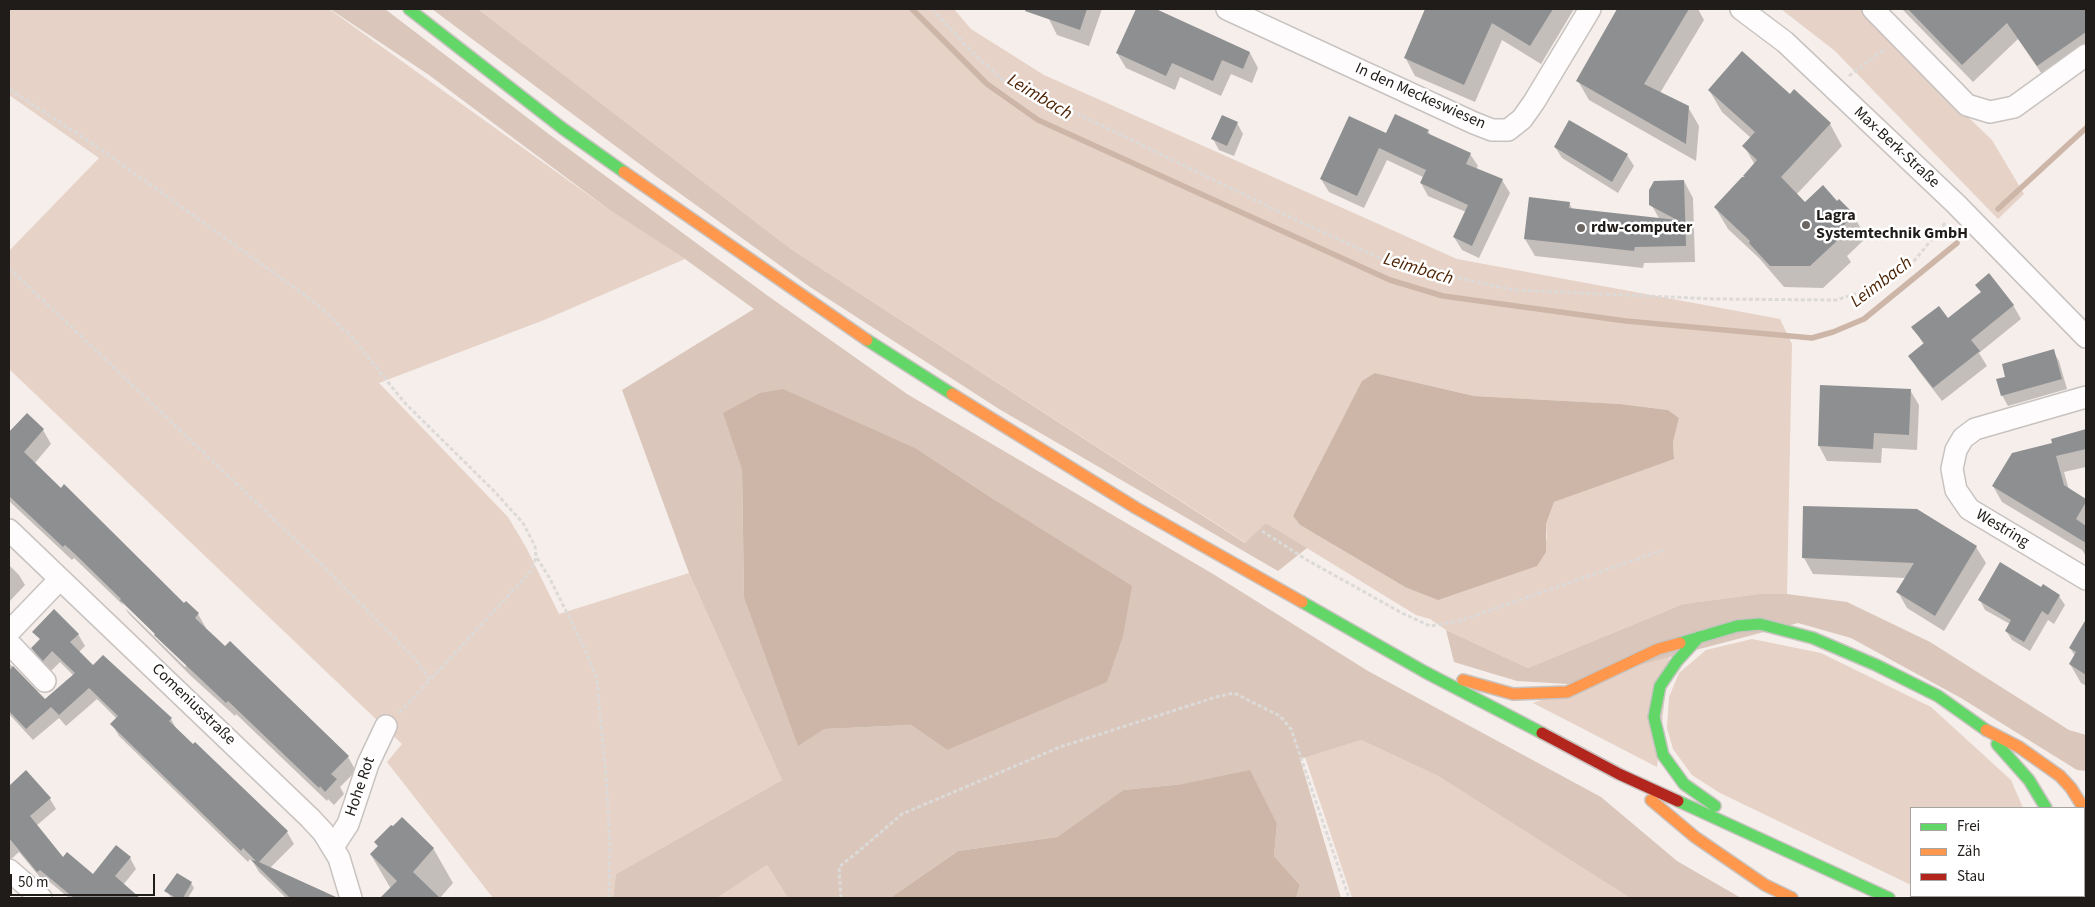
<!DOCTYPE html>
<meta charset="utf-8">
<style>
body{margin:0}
#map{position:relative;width:2095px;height:907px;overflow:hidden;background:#f5eeea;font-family:"Source Sans 3",sans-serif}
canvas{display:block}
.frame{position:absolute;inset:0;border:10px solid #201c19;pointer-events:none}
.legend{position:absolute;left:1910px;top:807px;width:175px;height:90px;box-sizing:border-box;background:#fff;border:1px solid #a6a4a3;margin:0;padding:6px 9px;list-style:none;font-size:15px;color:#201c19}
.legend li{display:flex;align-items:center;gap:10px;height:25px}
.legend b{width:25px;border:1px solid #a6a4a3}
.scale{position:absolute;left:10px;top:874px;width:145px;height:22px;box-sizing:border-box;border:2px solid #201c19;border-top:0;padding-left:6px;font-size:15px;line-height:18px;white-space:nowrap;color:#201c19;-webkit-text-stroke:4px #fff;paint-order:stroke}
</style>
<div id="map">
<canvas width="2095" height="907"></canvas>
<div class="frame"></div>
<ul class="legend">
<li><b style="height:6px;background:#63d668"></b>Frei</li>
<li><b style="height:6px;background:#ff974d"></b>Zäh</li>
<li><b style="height:6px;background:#b3261e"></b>Stau</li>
</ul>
<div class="scale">50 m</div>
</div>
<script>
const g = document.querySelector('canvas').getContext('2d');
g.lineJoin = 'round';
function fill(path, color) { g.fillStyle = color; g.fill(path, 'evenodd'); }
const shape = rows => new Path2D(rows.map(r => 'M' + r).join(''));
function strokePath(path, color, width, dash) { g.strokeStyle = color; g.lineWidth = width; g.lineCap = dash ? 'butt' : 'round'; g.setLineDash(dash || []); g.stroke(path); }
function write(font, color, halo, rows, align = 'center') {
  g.font = font + ' "Source Sans 3",sans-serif'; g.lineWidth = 5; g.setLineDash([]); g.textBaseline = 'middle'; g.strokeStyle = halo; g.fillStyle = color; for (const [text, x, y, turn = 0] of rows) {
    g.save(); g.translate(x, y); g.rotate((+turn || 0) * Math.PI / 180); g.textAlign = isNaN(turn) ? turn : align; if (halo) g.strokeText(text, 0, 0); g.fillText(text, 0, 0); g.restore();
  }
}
fill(shape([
 [9,9,329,9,611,211,685,259,544,320,379,383,508,517,527,549,559,614,689,573,782,780,616,874,613,898,493,898,387,762,402,744,9,369,9,251,99,158,9,95],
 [478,9,954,9,971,29,1044,75,1457,259,1780,319,1792,344,1787,594,1759,594,1683,604,1528,668,1446,630,1430,619,1416,615,1266,523,1246,543,791,249],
 [1375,373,1474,396,1620,404,1668,410,1679,418,1673,442,1674,458,1554,502,1546,524,1547,539,1405,587,1300,525,1293,516],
 [1781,9,1860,9,1899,51,1992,140,2024,194,1998,219,1835,51],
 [1752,639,1821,653,1931,707,2011,780,2023,808,1911,808,1911,885,1720,793,1692,775,1673,749,1667,728,1669,697,1679,673,1706,650],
 [1670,652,1657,767,1533,703],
 [1361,740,1438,776,1630,898,1352,898,1305,757],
 [767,865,788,898,717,898]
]), '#e6d2c7');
fill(shape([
 [330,9,385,9,550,135,768,296,907,394,1213,574,1368,671,1601,797,1677,861,1741,898,1630,898,1438,776,1361,740,1300,759,1341,898,1296,898,1300,885,1274,856,1277,824,1183,784,1123,790,1057,837,958,851,890,898,788,898,767,865,717,898,613,898,616,874,782,780,689,573,622,390,754,309,685,259,611,211,429,75],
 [917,449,998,502,947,750,911,725,823,729,744,597,742,469],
 [432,9,478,9,791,249,1245,543,1266,523,1307,548,1278,571,999,409,810,287,657,177],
 [1759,594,1787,594,1847,602,1930,642,2069,730,2086,735,2086,771,2077,770,1961,698,1851,638,1798,623,1567,684,1517,681,1454,662,1446,630,1528,668,1683,604]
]), '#dac6ba');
fill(shape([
 [1375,373,1474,396,1620,404,1668,410,1679,418,1673,442,1674,459,1554,502,1546,524,1546,552,1537,566,1438,600,1405,587,1300,525,1293,516,1362,381],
 [783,389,917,449,998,502,1132,586,1123,636,1107,682,947,750,911,725,824,729,798,746,744,597,742,469,723,413,760,393],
 [1250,770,1277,824,1274,856,1300,885,1296,898,890,898,958,851,1057,837,1123,790,1183,784]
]), '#cdb6a8');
fill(shape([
 [1026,9,1102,9,1089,46,1057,35,1048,17],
 [1137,9,1153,9,1250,53,1258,68,1252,83,1231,74,1221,96,1180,77,1175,90,1126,68,1117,53],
 [1427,9,1574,9,1541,64,1502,40,1475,102,1415,76,1405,57],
 [1619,9,1698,9,1704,20,1660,93,1688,107,1699,126,1696,161,1589,100,1578,81],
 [1902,9,2086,9,2086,56,2048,83,2018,39,1973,82],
 [1709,90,1790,96,1830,124,1842,146,1796,195,1805,204,1837,203,1854,216,1866,238,1847,256,1851,262,1823,288,1784,287,1759,258,1728,229,1715,207,1746,178,1755,165,1744,146,1751,138,1722,112],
 [1237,123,1243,134,1234,156,1219,150,1213,139],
 [1428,131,1431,136,1470,154,1478,166,1476,169,1502,180,1510,193,1479,258,1462,250,1454,237,1466,212,1428,196,1421,183,1423,177,1387,160,1364,208,1329,192,1321,179,1387,134],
 [1555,147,1627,155,1634,166,1618,193,1562,158],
 [1684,181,1693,198,1695,262,1644,263,1643,268,1535,256,1525,239,1569,203,1573,210,1660,220,1651,204],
 [2013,305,2021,319,1979,353,1987,366,1942,401,1918,370,1910,356,1924,345,1913,327],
 [2053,351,2059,361,2067,389,2008,406,2002,395,2007,377],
 [1910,390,1919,405,1917,450,1882,448,1881,463,1827,461,1819,446],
 [27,415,43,430,51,444,34,464,184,605,198,614,206,628,205,629,348,757,356,771,340,787,344,794,334,805,328,799,327,801,236,714,235,716,191,676,129,614,125,608,185,667,187,665,121,601,124,606,74,558,72,560,9,501,9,432],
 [2086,431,2086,467,2064,472,2069,490,2086,500,2086,556,2082,550,2002,502,1993,486,2053,444,2052,440],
 [1976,547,1986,563,1944,631,1907,608,1898,592,1906,578,1813,574,1804,558],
 [9,565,19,575,25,585,9,602],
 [2042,588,2059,596,2065,605,2054,624,2048,620,2030,651,2012,640,2006,631,2010,624,1985,610,1980,600],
 [2086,622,2086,686,2081,683,2070,664,2075,656,2070,648],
 [78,634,85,646,79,652,93,667,171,719,177,730,287,832,294,844,270,868,325,892,328,898,286,898,259,872,253,862,250,859,248,862,119,736,112,724,117,719,97,699,66,726,59,718,33,740,9,714,9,663,45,701,74,676,60,662,50,672,39,660,32,648,40,639],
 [26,772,50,799,56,809,36,826,63,859,93,875,130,858,136,869,123,885,130,891,134,898,69,898,46,879,44,882,19,852,9,861,9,787],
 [376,842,433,848,453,883,440,898,382,898,391,889,371,855,378,847],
 [191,883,194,888,188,898,172,898,166,891]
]), '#0003');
strokePath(shape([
 [912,9,987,84,1038,120,1390,280,1443,296,1626,321,1812,338,1833,332,1864,319,1957,243],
 [1998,209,2086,128]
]), '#cdb6a8', 5.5);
fill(shape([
 [1026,9,1087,9,1080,30,1025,11],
 [1136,9,1156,9,1250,52,1243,69,1222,60,1213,81,1172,63,1166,76,1116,53],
 [1425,9,1553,9,1530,46,1492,23,1464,85,1404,58],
 [1617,9,1689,9,1644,84,1689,106,1686,144,1576,81],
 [1908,9,2086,9,2086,32,2037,66,2007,23,1962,65],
 [1742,51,1790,94,1794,89,1831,123,1781,177,1805,202,1823,185,1837,201,1839,199,1855,215,1834,234,1839,239,1810,266,1770,266,1749,243,1750,241,1714,207,1742,177,1745,177,1743,176,1757,160,1742,146,1755,132,1708,90],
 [1395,114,1429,130,1427,133,1471,153,1466,164,1503,179,1472,246,1453,237,1468,205,1420,183,1426,170,1379,148,1357,196,1320,179,1349,116,1386,133],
 [1222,115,1238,122,1227,146,1211,139],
 [1569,120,1628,154,1612,182,1554,147],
 [1684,180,1686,246,1635,247,1634,251,1524,239,1529,197,1570,202,1569,208,1677,220,1649,205,1649,190,1654,181],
 [1989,273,2014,305,1971,340,1980,351,1933,388,1908,356,1924,343,1911,327,1939,306,1948,318,1981,292,1975,285],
 [2054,349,2062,379,2001,396,1996,379,2005,377,2002,364],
 [1820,385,1911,389,1909,435,1874,433,1873,449,1818,446],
 [27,413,44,429,24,452,61,488,64,484,184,603,186,601,199,613,195,618,225,646,230,641,349,756,331,774,337,779,325,792,320,786,319,788,228,701,226,703,154,635,155,634,120,600,121,599,76,555,65,545,63,547,9,496,9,432],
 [2086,429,2086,449,2056,456,2064,485,2086,499,2086,502,2076,519,2086,526,2086,543,1992,486,2012,453,2052,443,2051,439],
 [1803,506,1917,509,1977,546,1935,616,1896,592,1914,563,1802,558],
 [2000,562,2041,587,2043,584,2060,595,2048,615,2042,611,2024,642,2005,631,2011,620,1978,600],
 [54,609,79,634,70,642,93,665,103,655,172,718,169,721,193,744,195,742,288,831,259,862,338,898,290,898,251,860,256,861,243,848,241,851,110,724,118,716,89,688,59,715,51,707,26,729,9,711,9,671,13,666,45,699,75,673,52,651,43,661,31,648,40,639,32,632],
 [2086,619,2086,675,2069,664,2076,652,2069,648],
 [26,770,51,798,30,816,63,857,67,852,93,874,116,845,131,857,115,876,140,898,74,898,40,870,37,872,9,838,9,786],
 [402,817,434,848,413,872,440,898,380,898,397,881,370,854,378,846,374,842,391,825,393,826],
 [177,873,192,882,183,898,176,898,164,891]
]), '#8e8f91');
const street = shape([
 [1227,9,1474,123,1492,130,1508,130,1522,119,1534,102,1590,9],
 [1741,9,1785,42,1956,204,2086,337],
 [1873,9,1967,105,1990,112,2014,107,2086,55],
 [2086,397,1975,429,1963,438,1956,450,1952,469,1956,490,1969,509,2086,579],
 [9,530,310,818,323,832,339,858,351,898],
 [9,632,60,579],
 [9,643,45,681],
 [333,847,348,824,368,764,386,726],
 [9,870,41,898]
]);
const fast = shape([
 [409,9,562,128,624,172],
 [867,340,952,394],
 [1302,602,1425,672,1542,733],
 [1699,637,1677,661,1660,686,1654,717,1663,755,1684,784,1715,806],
 [1680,643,1737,626,1760,624,1813,638,1876,665,1938,696,1986,730],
 [1997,744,2029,780,2046,808],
 [1678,801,1889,898],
 [2084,865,2086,864]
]);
const slow = shape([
 [624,172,867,340],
 [952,394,1136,508,1302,602],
 [1463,680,1513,694,1567,692,1658,649,1680,643],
 [1986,730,2019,747,2060,776,2071,788,2086,812],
 [1651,800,1695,837,1765,885,1792,898],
 [2027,898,2031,896]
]);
const jam = shape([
 [1542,733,1619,774,1678,801]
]);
strokePath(street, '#c8c3c0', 24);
strokePath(fast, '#c8c3c0', 14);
strokePath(slow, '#c8c3c0', 14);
strokePath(jam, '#c8c3c0', 14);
strokePath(shape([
 [932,9,973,53,1004,81,1078,114,1292,218,1389,262,1513,290,1715,299,1836,300,1884,285,1914,261,1946,222],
 [1849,76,1886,48],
 [9,89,96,146,313,301,351,336,404,402,494,491,523,523,535,546,536,557,532,570,430,680],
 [9,268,322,565,416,660,430,680,399,713],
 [1262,531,1307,560,1402,613,1430,626,1459,621,1663,550],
 [537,558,549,577,587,653,597,680,606,777,610,844,609,898],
 [841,898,839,867,859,851,902,814,1060,747,1216,697,1234,693,1280,716,1291,729,1349,898],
 [1992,898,1996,896],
 [2065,898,2070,896]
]), '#dcdad8', 3, [4, 2.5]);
strokePath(street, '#fefcfc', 21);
strokePath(fast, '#63d668', 11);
strokePath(slow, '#ff974d', 11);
strokePath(jam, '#b3261e', 11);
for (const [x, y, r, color] of [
 [1806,225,5,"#6b6662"],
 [1581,228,5,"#6b6662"]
]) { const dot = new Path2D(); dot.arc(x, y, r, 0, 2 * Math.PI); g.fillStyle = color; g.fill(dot); strokePath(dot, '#fff', 2); }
write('16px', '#201c19', '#fff', [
 ["In den Meckeswiesen",1420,97,24],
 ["Max-Berk-Straße",1896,148,43],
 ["Westring",2002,529,31],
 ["Comeniusstraße",193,705,44],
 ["Hohe Rot",361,787,-71]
]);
write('bold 16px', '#201c19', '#fff', [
 ["Lagra",1816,216],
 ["Systemtechnik GmbH",1816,234],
 ["rdw-computer",1591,228]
], 'left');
write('italic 18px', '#4d2405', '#fff', [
 ["Leimbach",1039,98,31],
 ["Leimbach",1418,270,17],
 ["Leimbach",1882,283,-37]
]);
</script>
